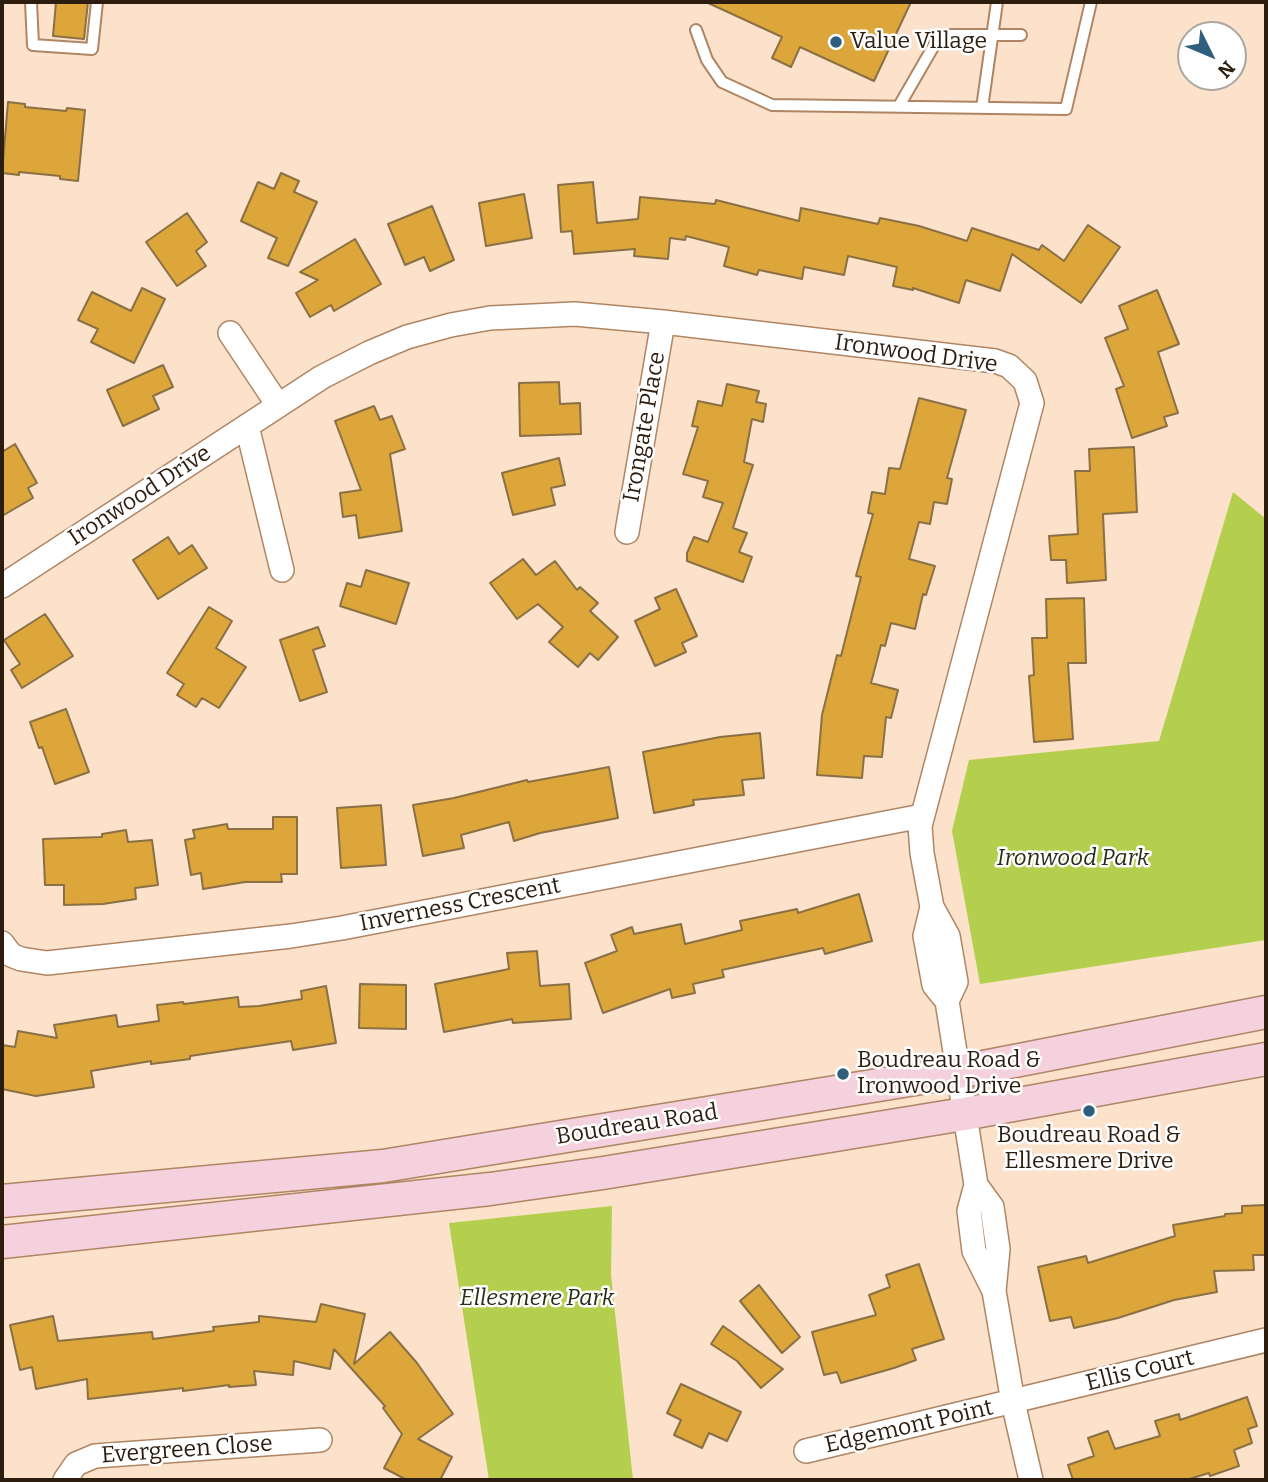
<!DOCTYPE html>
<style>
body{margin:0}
#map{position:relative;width:1268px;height:1482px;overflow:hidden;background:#fce1cb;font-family:Bitter,serif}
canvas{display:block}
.frame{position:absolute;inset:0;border:4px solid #2d1d0f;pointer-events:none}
.north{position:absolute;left:1177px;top:21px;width:70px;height:70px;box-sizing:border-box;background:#fff;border:2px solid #aba59f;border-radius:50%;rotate:133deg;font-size:19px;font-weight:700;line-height:28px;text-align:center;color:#2d1d0f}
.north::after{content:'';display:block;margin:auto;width:24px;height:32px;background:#305e7d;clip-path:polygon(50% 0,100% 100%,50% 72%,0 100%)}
</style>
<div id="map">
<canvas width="1268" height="1482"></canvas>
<div class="frame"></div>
<div class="north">N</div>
</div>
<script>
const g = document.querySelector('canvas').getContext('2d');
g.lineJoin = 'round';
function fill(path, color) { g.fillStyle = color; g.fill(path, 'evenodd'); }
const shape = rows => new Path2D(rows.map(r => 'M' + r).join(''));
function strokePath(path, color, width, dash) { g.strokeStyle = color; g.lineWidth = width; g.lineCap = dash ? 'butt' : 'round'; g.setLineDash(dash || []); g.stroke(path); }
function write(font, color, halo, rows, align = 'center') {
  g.font = font + ' Bitter,serif'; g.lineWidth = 5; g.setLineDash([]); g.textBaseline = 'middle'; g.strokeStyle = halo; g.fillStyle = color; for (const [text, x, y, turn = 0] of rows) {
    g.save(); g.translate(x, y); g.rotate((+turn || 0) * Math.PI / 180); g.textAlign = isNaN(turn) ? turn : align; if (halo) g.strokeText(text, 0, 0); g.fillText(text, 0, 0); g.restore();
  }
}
fill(shape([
 [1233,492,1266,519,1266,940,980,984,952,831,969,760,1159,741],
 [612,1206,611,1275,633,1480,489,1480,449,1223]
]), '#b3cf4d');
const building = shape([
 [56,2,88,2,84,39,53,36,56,2],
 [706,2,911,2,874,81,800,47,791,67,772,58,782,37,706,2],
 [8,102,25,104,25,107,66,111,67,108,85,110,78,181,60,179,60,176,19,172,19,175,2,173,8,102],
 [281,173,299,181,294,192,317,202,288,266,268,258,277,238,241,221,258,182,274,189,281,173],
 [593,182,597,223,638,219,640,197,715,204,716,200,799,221,801,208,878,224,880,218,919,226,967,241,972,228,1039,250,1042,245,1064,261,1088,225,1120,247,1081,303,1012,254,1000,291,966,280,959,303,913,288,913,290,893,286,897,267,848,256,844,275,804,267,802,279,759,270,757,275,724,266,729,247,686,236,685,240,670,238,668,259,634,256,635,249,574,254,572,231,561,232,558,185,593,182],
 [524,194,532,238,486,246,479,203,524,194],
 [432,206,454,260,430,271,424,257,405,265,388,224,432,206],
 [187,213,207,242,196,251,206,266,177,286,146,242,187,213],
 [355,239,381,284,334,311,331,305,310,317,296,293,318,280,300,272,355,239],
 [142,288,165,299,134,363,91,342,98,329,78,320,92,292,131,311,142,288],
 [1157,290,1179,344,1158,352,1178,413,1164,417,1167,426,1132,438,1116,389,1124,386,1105,338,1128,329,1119,306,1157,290],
 [163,365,173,387,153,396,159,409,123,426,107,390,163,365],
 [559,382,560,404,580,403,581,434,520,436,519,383,559,382],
 [727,384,759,391,756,402,766,404,763,422,752,419,744,462,753,465,733,528,747,533,739,552,752,557,743,582,687,561,687,553,694,537,708,542,723,503,703,497,708,481,683,474,698,427,692,426,698,401,722,406,727,384],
 [919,398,966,410,947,478,952,479,947,504,934,502,930,524,919,522,909,559,935,566,926,595,923,594,915,629,891,623,885,646,881,645,871,683,898,690,891,718,886,717,882,757,864,756,862,778,817,775,822,715,837,655,841,656,861,577,856,576,873,514,868,513,872,492,885,494,889,468,900,469,919,398],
 [374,406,380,420,392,416,405,449,390,454,402,531,359,538,356,515,343,517,340,493,361,490,335,421,374,406],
 [15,444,37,483,28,488,33,498,2,516,2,452,15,444],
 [1134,447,1137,512,1103,514,1106,580,1067,583,1066,560,1051,560,1049,536,1078,534,1075,471,1090,471,1089,449,1134,447],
 [559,458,565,485,551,488,555,505,513,515,502,473,559,458],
 [168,537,179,554,192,545,207,568,158,599,133,560,168,537],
 [523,559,536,575,555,561,577,590,580,587,598,603,590,611,618,637,598,660,590,653,578,667,549,642,563,627,538,604,517,619,490,583,523,559],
 [366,570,409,583,396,624,340,606,347,583,361,587,366,570],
 [676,589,697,636,682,643,686,652,655,666,635,621,660,609,655,598,676,589],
 [1084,598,1086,663,1068,663,1073,739,1034,742,1029,676,1034,675,1032,638,1047,638,1046,599,1084,598],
 [209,607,232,621,216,648,246,667,219,708,202,698,196,707,177,695,184,684,167,673,209,607],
 [45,614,73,656,22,688,11,670,20,664,4,640,45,614],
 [318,627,325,646,313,650,327,692,300,701,280,640,318,627],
 [66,709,89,772,55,784,42,747,39,748,30,722,66,709],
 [760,733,764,778,742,780,744,795,693,800,694,805,654,813,643,752,720,737,760,733],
 [609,767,618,818,540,833,514,841,509,822,461,835,464,848,423,856,413,805,454,798,527,780,528,782,609,767],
 [381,805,386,865,341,868,337,808,381,805],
 [273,817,297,817,297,874,281,874,282,882,245,882,203,889,201,873,191,875,185,840,195,838,193,830,227,824,228,829,273,829,273,817],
 [126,830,128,842,152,840,158,885,135,888,136,899,103,904,64,905,64,885,45,885,43,839,102,837,102,834,126,830],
 [859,894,872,941,825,954,823,948,722,970,724,977,693,984,695,993,672,998,670,989,603,1013,585,963,617,951,611,935,632,927,634,934,681,924,685,944,742,930,740,921,797,909,798,913,859,894],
 [537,951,540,986,569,984,571,1019,513,1023,512,1019,444,1032,435,984,509,969,507,953,537,951],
 [360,984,406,985,406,1029,359,1028,360,984],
 [326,986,336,1043,293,1050,291,1041,190,1056,190,1059,151,1064,151,1061,91,1071,94,1087,36,1096,2,1089,2,1045,15,1047,18,1031,57,1038,54,1025,116,1015,118,1027,159,1021,157,1005,183,1002,184,1004,238,997,239,1007,259,1006,302,999,301,991,326,986],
 [1266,1205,1266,1255,1253,1255,1254,1270,1214,1271,1217,1292,1174,1300,1118,1318,1074,1328,1071,1317,1050,1321,1038,1267,1086,1256,1088,1263,1175,1236,1173,1225,1225,1216,1225,1214,1242,1213,1242,1206,1266,1205],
 [919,1264,944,1339,912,1349,916,1360,894,1368,841,1383,837,1372,824,1375,812,1332,876,1315,869,1295,890,1287,886,1275,919,1264],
 [759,1285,800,1337,782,1353,740,1301,759,1285],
 [321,1304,365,1314,354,1364,390,1332,417,1363,453,1414,418,1439,452,1457,440,1480,407,1480,384,1468,402,1434,383,1408,385,1406,334,1349,330,1369,294,1361,293,1375,254,1371,256,1385,229,1387,229,1385,183,1391,183,1388,88,1399,87,1379,36,1389,32,1367,20,1370,10,1325,53,1316,58,1341,152,1332,153,1339,214,1331,213,1327,259,1322,259,1316,316,1322,321,1304],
 [723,1326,783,1369,761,1388,737,1361,711,1344,723,1326],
 [681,1384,741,1412,727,1441,709,1433,702,1448,674,1435,681,1420,667,1413,681,1384],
 [1247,1397,1257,1426,1248,1429,1252,1443,1234,1450,1239,1466,1210,1476,1209,1473,1186,1480,1073,1480,1068,1465,1094,1456,1088,1438,1108,1431,1115,1449,1160,1436,1155,1421,1179,1414,1180,1420,1247,1397]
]);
fill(building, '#dca63a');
strokePath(building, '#8a7044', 2);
const lane = shape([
 [31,2,33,45,92,49,97,2],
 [696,30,707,60,722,82,772,105,1066,109,1091,2],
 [899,106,940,35,1021,35],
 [982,108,997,2]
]);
const street = shape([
 [230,333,278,405],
 [247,426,282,570],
 [627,532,663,322],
 [2,586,322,377,369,353,407,337,451,325,490,318,575,314,663,322,995,361,1009,366,1025,381,1032,403,920,826,922,853,932,907,948,936,956,982,947,1001],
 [932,907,925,936,934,985,947,1001,976,1185,969,1211,974,1251,994,1291],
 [2,943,11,955,21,959,47,963,291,936,342,928,922,816],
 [976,1185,992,1207,998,1249,994,1291,1013,1402,1031,1480],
 [806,1451,1266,1340],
 [65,1480,76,1464,95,1456,320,1440]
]);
const secondary = shape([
 [2,1201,383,1166,958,1072,1266,1012],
 [2,1242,490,1189,603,1173,964,1114,1266,1059]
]);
strokePath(lane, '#af8564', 14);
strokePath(street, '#af8564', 26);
strokePath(secondary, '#af8564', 35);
strokePath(lane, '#fff', 10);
strokePath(street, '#fff', 23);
strokePath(secondary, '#f4d1dd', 32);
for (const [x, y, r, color] of [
 [836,42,7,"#305e7d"],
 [843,1074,7,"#305e7d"],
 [1089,1111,7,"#305e7d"]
]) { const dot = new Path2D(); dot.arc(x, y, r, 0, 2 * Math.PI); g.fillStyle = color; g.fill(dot); strokePath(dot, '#fff', 2.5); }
write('23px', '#2d1d0f', '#fff', [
 ["Value Village",850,42],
 ["Boudreau Road &",857,1061],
 ["Ironwood Drive",857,1087],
 ["Boudreau Road &",1089,1136,"center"],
 ["Ellesmere Drive",1089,1162,"center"]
], 'left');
write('23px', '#2d1d0f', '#fff', [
 ["Ironwood Drive",916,354,8],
 ["Irongate Place",645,427,-80],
 ["Ironwood Drive",140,496,-33],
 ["Inverness Crescent",460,905,-11],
 ["Boudreau Road",637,1125,-9],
 ["Ellis Court",1140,1371,-14],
 ["Edgemont Point",909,1427,-13],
 ["Evergreen Close",187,1450,-4]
]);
write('italic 23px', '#292e17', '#fff', [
 ["Ironwood Park",1073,859],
 ["Ellesmere Park",537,1299]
]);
</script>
